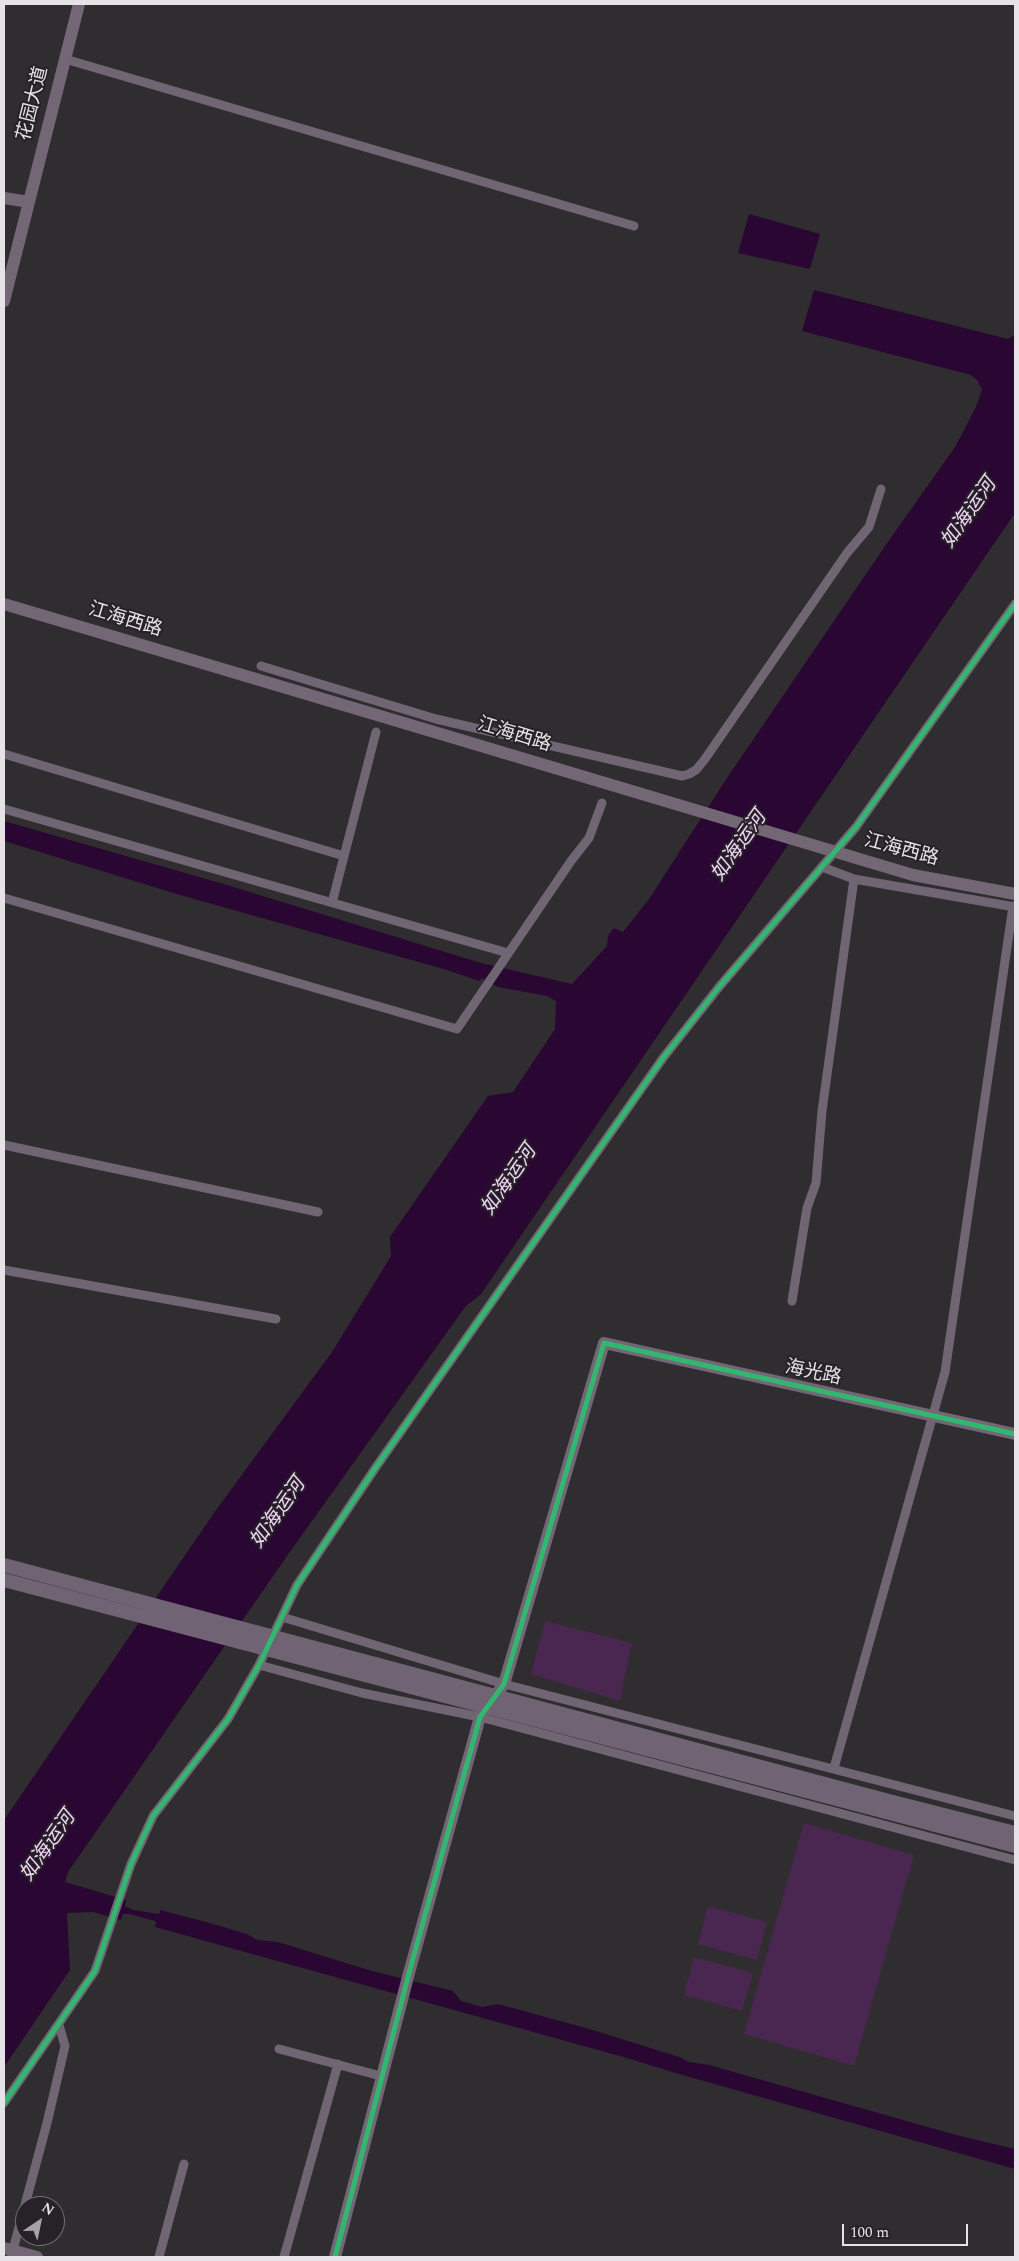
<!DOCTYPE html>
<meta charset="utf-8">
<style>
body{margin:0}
#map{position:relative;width:1019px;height:2261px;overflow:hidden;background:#2f2d30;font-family:Spectral,serif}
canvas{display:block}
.frame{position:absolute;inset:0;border:5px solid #e5e3e6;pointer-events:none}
.north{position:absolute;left:15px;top:2196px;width:50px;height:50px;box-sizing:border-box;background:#262227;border:1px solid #726f73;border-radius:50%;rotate:34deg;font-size:14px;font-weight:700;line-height:20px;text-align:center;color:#e5e3e6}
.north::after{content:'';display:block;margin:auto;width:18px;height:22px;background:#a5a3a6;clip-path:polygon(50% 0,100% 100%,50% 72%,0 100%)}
.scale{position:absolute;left:842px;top:2224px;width:126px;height:22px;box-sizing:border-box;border:2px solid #e5e3e6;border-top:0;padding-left:6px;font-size:15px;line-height:18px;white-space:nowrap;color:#e5e3e6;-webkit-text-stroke:4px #262227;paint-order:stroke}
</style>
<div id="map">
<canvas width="1019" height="2261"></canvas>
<div class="frame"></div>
<div class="north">N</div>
<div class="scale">100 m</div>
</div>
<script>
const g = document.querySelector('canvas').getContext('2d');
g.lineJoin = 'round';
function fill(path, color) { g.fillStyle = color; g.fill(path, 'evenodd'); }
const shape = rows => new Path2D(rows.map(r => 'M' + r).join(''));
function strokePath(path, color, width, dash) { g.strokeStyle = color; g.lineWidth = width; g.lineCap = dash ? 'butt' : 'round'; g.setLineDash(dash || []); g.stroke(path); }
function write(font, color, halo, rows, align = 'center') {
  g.font = font + ' Spectral,"Noto Sans SC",serif'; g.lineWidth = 4; g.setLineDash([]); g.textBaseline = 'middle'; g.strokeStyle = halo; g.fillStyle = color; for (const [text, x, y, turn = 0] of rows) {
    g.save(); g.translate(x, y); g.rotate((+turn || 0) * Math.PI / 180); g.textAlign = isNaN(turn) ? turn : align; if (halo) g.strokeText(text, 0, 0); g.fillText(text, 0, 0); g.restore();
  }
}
fill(shape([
 [545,1621,632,1643,620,1701,531,1674],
 [804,1823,914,1855,854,2066,744,2034],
 [708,1906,767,1922,757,1960,698,1944],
 [694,1957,753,1973,742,2011,684,1995]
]), '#4a2751');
fill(shape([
 [749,214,820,234,810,269,738,253],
 [814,290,1008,339,1015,335,1015,513,481,1294,465,1307,287,1556,68,1872,65,1882,126,1900,125,1906,133,1910,159,1914,160,1910,210,1923,247,1934,257,1940,278,1942,372,1971,453,1991,461,2001,482,2007,498,2004,593,2030,679,2057,689,2062,709,2065,956,2135,1015,2149,1015,2169,672,2072,634,2060,155,1927,156,1922,148,1917,134,1914,123,1914,121,1920,93,1912,67,1913,70,1970,4,2067,4,1820,216,1510,332,1352,391,1256,390,1237,488,1096,513,1092,555,1029,556,1001,547,996,498,987,482,978,479,981,447,970,180,895,4,841,4,821,227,885,481,963,572,984,607,946,608,936,614,928,623,932,649,899,727,778,885,546,955,447,976,407,982,389,977,380,971,375,802,331]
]), '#2a0732');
strokePath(shape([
 [131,1913,152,1919]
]), '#2a0732', 2.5);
strokePath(shape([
 [65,59,634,226],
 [261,666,436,719,682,776,689,774,696,770,705,759,847,553,869,527,881,489],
 [4,754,344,856],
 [4,809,508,953],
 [822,867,854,879,1015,907],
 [4,898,457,1029,571,861,589,838,602,803],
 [332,903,376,732],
 [4,1145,318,1212],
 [4,1270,276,1319],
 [792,1301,807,1208,816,1183,822,1111,854,879],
 [282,1617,504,1684,1015,1816],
 [259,1665,362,1693,480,1717,1015,1860],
 [834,1768,945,1372,1013,906],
 [279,2049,381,2076],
 [4,2103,95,1971,131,1864,153,1816,228,1719,259,1665,297,1585,376,1467,663,1058,719,987,856,827,1015,604],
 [11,2257,47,2123,65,2046,59,2025],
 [159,2257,184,2164],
 [284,2257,338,2064]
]), '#706572', 9);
strokePath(shape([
 [4,198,29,202],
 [4,301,79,4],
 [4,604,461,740],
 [4,2248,37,2257],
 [335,2257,409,1973,480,1717,504,1684,604,1343,1015,1434]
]), '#736776', 12);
strokePath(shape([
 [885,1800,1015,1833],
 [882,1811,1015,1846]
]), '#706474', 14);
strokePath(shape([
 [461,740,913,875,1015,894]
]), '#736776', 12);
strokePath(shape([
 [4,1565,885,1800],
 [4,1580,882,1811]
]), '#706474', 14);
strokePath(shape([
 [4,2103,95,1971,131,1864,153,1816,228,1719,259,1665,297,1585,376,1467,663,1058,719,987,856,827,1015,604],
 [335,2257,409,1973,480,1717,504,1684,604,1343,1015,1434]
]), '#33b770', 5);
write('19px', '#e5e3e6', '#262227', [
 ["花园大道",34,104,-76],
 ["江海西路",125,621,17],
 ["江海西路",514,736,17],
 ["江海西路",901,851,15],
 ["海光路",813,1374,12]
]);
write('italic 20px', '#f1d3f8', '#262227', [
 ["如海运河",970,514,-55],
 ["如海运河",740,847,-55],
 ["如海运河",510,1181,-55],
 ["如海运河",279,1514,-55],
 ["如海运河",49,1847,-55]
]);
</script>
